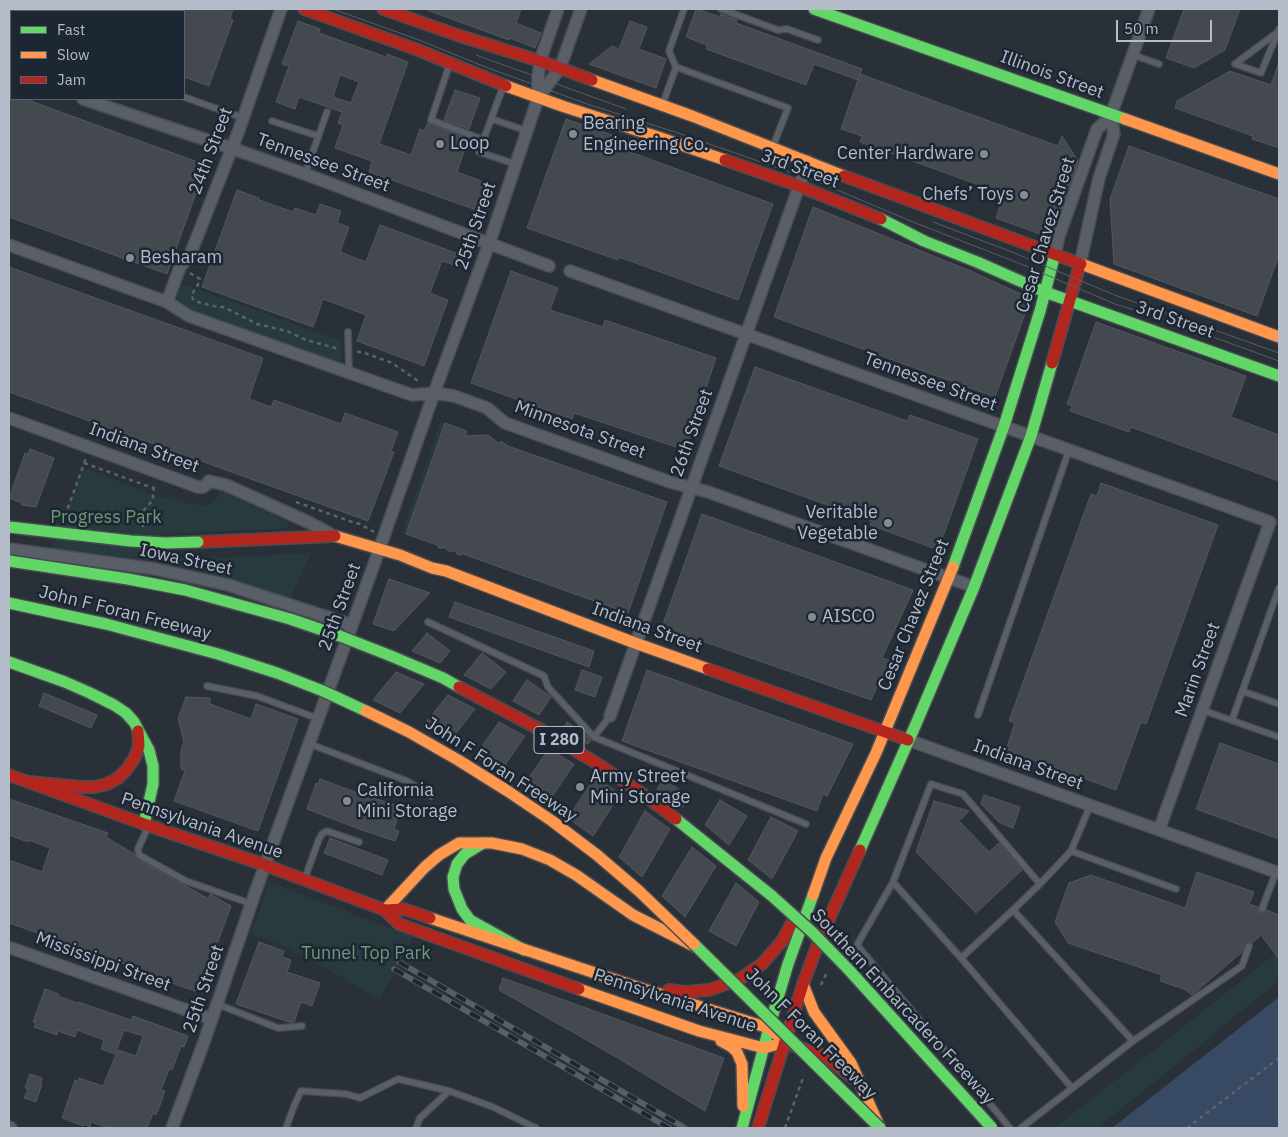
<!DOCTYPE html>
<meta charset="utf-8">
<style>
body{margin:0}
#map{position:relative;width:1288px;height:1137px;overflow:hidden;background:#2a3038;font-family:"IBM Plex Sans",sans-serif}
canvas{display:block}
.frame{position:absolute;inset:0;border:10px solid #b4bcc9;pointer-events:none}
.legend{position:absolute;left:10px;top:10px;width:175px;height:90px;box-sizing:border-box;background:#1d2633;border:1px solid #59626f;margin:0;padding:6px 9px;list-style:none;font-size:15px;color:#b4bcc9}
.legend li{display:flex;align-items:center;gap:10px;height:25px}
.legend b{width:25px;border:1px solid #59626f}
.scale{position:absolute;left:1116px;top:20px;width:96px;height:22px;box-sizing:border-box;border:2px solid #b4bcc9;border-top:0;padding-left:6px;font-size:15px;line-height:18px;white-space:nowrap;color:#b4bcc9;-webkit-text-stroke:4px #1d2633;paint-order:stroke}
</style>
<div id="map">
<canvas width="1288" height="1137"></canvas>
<div class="frame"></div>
<ul class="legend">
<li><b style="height:6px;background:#63d668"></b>Fast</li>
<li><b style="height:6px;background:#ff974d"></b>Slow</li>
<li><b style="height:6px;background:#b3261e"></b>Jam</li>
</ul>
<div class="scale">50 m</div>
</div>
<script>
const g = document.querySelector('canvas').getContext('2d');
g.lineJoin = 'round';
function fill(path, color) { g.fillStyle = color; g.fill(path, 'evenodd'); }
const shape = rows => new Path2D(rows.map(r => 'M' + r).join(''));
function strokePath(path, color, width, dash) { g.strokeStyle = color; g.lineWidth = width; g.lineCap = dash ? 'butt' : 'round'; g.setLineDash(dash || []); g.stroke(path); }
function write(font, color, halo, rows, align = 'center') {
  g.font = font + ' "IBM Plex Sans",sans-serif'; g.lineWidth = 5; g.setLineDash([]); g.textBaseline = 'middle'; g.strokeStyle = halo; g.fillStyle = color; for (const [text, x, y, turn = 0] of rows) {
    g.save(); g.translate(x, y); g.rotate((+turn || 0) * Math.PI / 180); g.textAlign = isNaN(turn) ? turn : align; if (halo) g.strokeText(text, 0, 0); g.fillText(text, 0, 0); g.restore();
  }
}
fill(shape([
 [177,282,341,341,341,364,188,311,179,304,174,290],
 [441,422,445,423,406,534,402,533],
 [83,468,166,499,168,496,186,503,204,506,212,503,217,498,220,490,288,522,288,526,279,529,159,534,164,556,195,559,311,553,288,604,51,550],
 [269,882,413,937,380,999,289,948,251,934],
 [1279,951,1279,981,1098,1128,1055,1128]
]), '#273a3e');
fill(shape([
 [1279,997,1279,1128,1112,1128]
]), '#384963');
const building = shape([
 [186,9,233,9,230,19,233,20,209,86,184,77,184,15,186,9],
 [427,9,521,9,516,23,541,33,535,48,510,38,509,40,427,10,427,9],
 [696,9,720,17,721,14,737,20,736,23,862,69,860,74,1058,146,1062,136,1078,161,1051,238,996,218,1004,194,860,142,862,136,841,129,860,74,858,80,814,64,806,85,706,49,707,45,686,37,696,9],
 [1184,9,1240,9,1225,50,1194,68,1166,58,1184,9],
 [298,21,320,29,319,33,386,57,387,54,408,62,379,144,411,155,420,129,424,131,428,123,466,138,465,141,467,142,457,172,489,184,479,211,369,172,372,161,335,148,343,125,338,123,342,112,299,97,295,109,276,102,289,66,282,64,298,21],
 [340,75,359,82,351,103,333,97,340,75],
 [630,21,647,27,639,49,666,59,656,88,589,64,612,46,619,49,630,21],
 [1278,65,1279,65,1279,148,1252,139,1253,136,1175,108,1177,101,1230,71,1271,85,1278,65],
 [455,90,480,98,469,129,444,120,455,90],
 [9,99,25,99,206,165,167,274,9,217,9,99],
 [566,119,612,135,608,144,773,204,738,300,619,257,618,260,527,228,566,119],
 [1129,146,1279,199,1279,255,1257,316,1114,264,1110,199,1129,146],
 [237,190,259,198,259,200,293,212,295,208,316,215,320,204,341,211,337,223,349,227,340,252,366,262,380,225,464,256,460,267,442,261,430,293,448,300,424,366,357,341,366,315,323,299,313,327,202,287,237,190],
 [813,207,973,272,1021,294,1027,308,995,397,774,317,813,207],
 [9,267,263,358,249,399,271,407,274,400,341,424,345,413,398,432,391,451,394,452,368,521,9,392,9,267],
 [511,271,558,288,550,310,603,327,605,320,716,358,685,450,574,413,572,419,471,383,511,271],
 [1096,322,1246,376,1231,417,1279,435,1279,481,1131,427,1129,432,1070,411,1072,406,1067,404,1096,322],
 [755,367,907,421,910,415,978,439,939,548,934,547,933,548,870,525,872,521,719,466,755,367],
 [445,423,467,431,465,436,488,435,500,444,501,441,508,446,667,502,628,613,463,554,458,555,455,551,448,551,446,548,439,548,437,545,406,534,445,423],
 [30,449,54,458,36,507,21,505,22,503,9,498,25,453,28,454,30,449],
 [1101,483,1218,525,1146,724,1141,722,1116,790,1006,750,1015,723,1009,721,1091,494,1097,496,1101,483],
 [702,514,913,590,882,658,889,660,871,700,662,627,702,514],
 [389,579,430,593,394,631,373,624,389,579],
 [455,602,594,651,589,667,449,617,455,602],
 [427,633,450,651,440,663,412,651,427,633],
 [482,653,506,672,491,689,464,675,482,653],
 [582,670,602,677,595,697,575,690,582,670],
 [647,670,853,744,827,796,823,794,817,811,622,741,647,670],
 [396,672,424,684,400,713,373,700,396,672],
 [527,680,551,697,539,715,513,701,527,680],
 [44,693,97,715,91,728,39,706,44,693],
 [448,695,475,709,450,741,423,726,448,695],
 [186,697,210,698,210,704,251,719,256,704,298,719,258,831,174,801,185,771,181,769,181,750,184,742,178,719,186,697],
 [499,722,525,736,500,772,475,756,499,722],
 [567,722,586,735,591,740,588,744,563,728,567,722],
 [1220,743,1279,764,1279,839,1196,809,1220,743],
 [549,749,574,764,548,803,523,786,549,749],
 [595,777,620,794,593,836,568,818,595,777],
 [320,779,374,799,374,798,401,807,394,829,399,831,395,841,359,829,307,809,316,783,318,784,320,779],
 [663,780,689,795,682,808,657,789,663,780],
 [984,795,1020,807,1013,828,1000,823,981,804,984,795],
 [9,799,108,833,106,837,134,854,137,859,209,899,210,894,231,906,200,991,196,990,195,991,180,986,155,977,148,974,149,973,99,955,98,958,71,948,72,945,9,923,9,860,42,872,50,848,29,840,28,842,9,835,9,799],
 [720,800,747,816,729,845,705,825,720,800],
 [934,801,969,811,959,821,989,852,999,843,1022,870,976,913,916,852,934,801],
 [645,811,670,829,642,877,619,857,645,811],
 [771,817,798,831,772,879,748,860,771,817],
 [330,838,388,860,382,875,324,853,330,838],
 [692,847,716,866,685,917,662,896,692,847],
 [1197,872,1254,892,1249,904,1258,907,1258,912,1261,914,1265,913,1266,910,1279,915,1279,959,1261,935,1252,943,1250,941,1246,942,1242,952,1192,995,1184,989,1160,981,1162,975,1068,943,1055,922,1069,883,1091,875,1185,908,1197,872],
 [736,883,759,902,736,946,709,931,736,883],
 [259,942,284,951,282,957,291,960,287,972,320,983,312,1006,301,1002,294,1022,289,1022,236,1004,259,942],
 [503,978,724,1058,705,1111,618,1058,499,990,503,978],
 [45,989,59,994,58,996,77,1003,78,1002,131,1020,133,1016,188,1036,184,1047,181,1046,172,1070,169,1069,161,1090,165,1091,160,1105,156,1115,153,1113,147,1128,109,1128,91,1122,90,1127,84,1124,83,1126,62,1118,75,1080,78,1081,79,1078,103,1086,118,1050,136,1056,143,1036,124,1030,115,1054,101,1049,104,1040,77,1030,75,1037,58,1031,57,1035,34,1027,36,1023,33,1022,45,989],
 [30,1074,42,1078,41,1083,42,1084,36,1102,24,1098,28,1089,25,1088,30,1074]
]);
fill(building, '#444950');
strokePath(building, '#52575f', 1);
const lane = shape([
 [684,9,669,51,676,67,788,108,773,146],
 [721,9,778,30,787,29,818,40],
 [40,11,41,9],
 [153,11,154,9],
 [9,30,11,30],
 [1278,32,1235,64,1261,73,1278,32,1279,29],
 [1133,55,1159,64],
 [449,66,431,120,484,140],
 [503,87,479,152,515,164],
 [184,97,243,118],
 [663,103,676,67],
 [492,119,527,131],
 [272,121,318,136],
 [305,174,327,112],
 [348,332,349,372],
 [428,622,544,676,548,687,594,737],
 [207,686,257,696,319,719],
 [1242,691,1279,704],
 [1202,710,1279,737],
 [978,715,1069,450],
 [610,716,594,737,806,824],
 [1232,720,1279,588],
 [310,744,407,781,431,796],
 [1090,806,1071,851,1040,884,1013,910,1133,1041],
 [148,827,138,849,139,855,186,881,252,904],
 [1071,851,1176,889],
 [305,878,319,839,322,834,327,831,359,842],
 [893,882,961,958,1072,1088],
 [1262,909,1276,872],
 [961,958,1013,910],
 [217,1004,278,1028,302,1026],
 [286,1128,294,1106,301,1091,346,1094,360,1098,398,1079,449,1091],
 [416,1128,420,1118,449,1091,493,1107,536,1128],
 [1010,1128,857,945,893,882,931,784,963,794,1040,884],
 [1021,1128,1133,1041,1242,966,1249,946]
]);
const street = shape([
 [9,74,11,75],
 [538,98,538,78,540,61,558,9],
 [83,99,231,148,305,174,549,266],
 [9,245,167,302,189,316,412,395,434,393,454,396,487,408,505,423,670,482,708,492,974,587],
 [1055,254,1059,236,1097,129,1108,119,1111,115,1149,9],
 [1080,264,1099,178,1114,134,1111,115],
 [570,271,1270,522,1159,830],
 [167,302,180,267,190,255,239,130,281,9],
 [9,418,198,487,203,487,206,485,209,481,226,485,308,522,329,533],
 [9,549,155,569,228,585,352,625],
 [610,716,808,161],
 [908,740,1279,873],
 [11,948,212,1019],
 [9,1127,11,1128],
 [172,1128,204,1042,255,893,372,570,434,393,489,244,538,98,560,68,581,9]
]);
const fast = shape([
 [814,9,1125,119],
 [881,219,924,241,977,262,1045,292,1279,376],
 [953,567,1004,426,1040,311,1055,254],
 [9,662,65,682,90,693,114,705,126,713,134,722,149,750,153,766,153,784,144,824],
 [483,843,465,854,457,864,453,877,454,889,462,909,470,920,524,950],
 [860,850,916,724,974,587,1031,436,1052,363],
 [742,1128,769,1028,788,964,813,895]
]);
const slow = shape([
 [592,80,692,116,844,176],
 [506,86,562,106,658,137,725,160],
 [1125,119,1279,174],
 [1081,264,1279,337],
 [335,536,400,555,432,568,446,571,635,643,708,669],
 [813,895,826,858,876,753,953,567],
 [385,910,425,867,439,855,459,843,492,843,522,849,550,860,576,875,633,915,694,946],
 [430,918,640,988,769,1028,778,1036],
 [803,984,814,1012,851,1063,880,1128],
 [579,989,699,1031,764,1048,775,1045],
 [721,1041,732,1047,737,1052,742,1064,743,1106]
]);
const jam = shape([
 [304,9,418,50,506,86],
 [383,9,457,35,546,63,592,80],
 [725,160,799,186,881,219],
 [844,176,1081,264],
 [1052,363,1080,264],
 [198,542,335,536],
 [708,669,908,740],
 [9,775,144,824],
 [29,782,82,787,94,787,107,784,118,778,127,769,135,757,139,746,138,731],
 [144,824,265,865,385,910,404,909,430,918],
 [385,910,399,924,579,989],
 [669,990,685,992,709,990,740,979,762,964,782,941,794,919],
 [794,1046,825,1056,854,1079],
 [758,1128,803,984,819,941,860,850]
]);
strokePath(lane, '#484c53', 8);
strokePath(street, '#484c53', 14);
strokePath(fast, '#484c53', 14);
strokePath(slow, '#484c53', 14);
strokePath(jam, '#484c53', 14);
strokePath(shape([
 [190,273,200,279,197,287,191,295,194,301,218,307,224,307,257,324,287,331,306,340,339,349],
 [357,352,362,352,392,363,421,383],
 [84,463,153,488],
 [296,502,355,523,360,524,374,532],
 [65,516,86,458],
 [77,518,87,514,97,520],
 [143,527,144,510,153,500,153,492,155,483],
 [821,985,827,972],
 [785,1128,804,1075],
 [1187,1128,1279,1058]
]), '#5d636a', 2.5, [4, 4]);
strokePath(lane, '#5a5e66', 5.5);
strokePath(street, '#5a5e66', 11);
strokePath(fast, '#63d668', 11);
strokePath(slow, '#ff974d', 11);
strokePath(jam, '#b3261e', 11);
strokePath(shape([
 [333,9,419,40,488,68,590,105,678,133,818,182,913,222,1021,264,1115,304,1169,321,1279,361],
 [476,55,626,109],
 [933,222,1012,252,1117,296,1180,318],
 [1206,327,1279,353]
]), '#595d64', 1);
const rail = shape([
 [399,962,685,1128],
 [394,969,669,1128]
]);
strokePath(rail, '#595d64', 5.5);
strokePath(rail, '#1d2633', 4, [11]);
const fastBridge = shape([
 [9,527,131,541,165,543,198,542],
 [9,561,128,579,185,590,290,619,340,636,391,656,443,678,459,687],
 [9,603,106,624,218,654,277,673,323,691,366,711],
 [676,819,772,896,812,932,849,970,992,1128],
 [694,944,880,1128]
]);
const slowBridge = shape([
 [366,711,409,732,458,760,506,790,552,821,597,855,639,891,694,944]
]);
const jamBridge = shape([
 [459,687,543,731,593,761,640,792,676,819]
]);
strokePath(fastBridge, '#474c53', 14, []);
strokePath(slowBridge, '#474c53', 14, []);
strokePath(jamBridge, '#474c53', 14, []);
strokePath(fastBridge, '#63d668', 11);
strokePath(slowBridge, '#ff974d', 11);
strokePath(jamBridge, '#b3261e', 11);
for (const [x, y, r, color] of [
 [573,134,5,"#848b96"],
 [440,144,5,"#848b96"],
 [984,154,5,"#848b96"],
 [1024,195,5,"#848b96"],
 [130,258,5,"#848b96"],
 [888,523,5,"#848b96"],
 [812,617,5,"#848b96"],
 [580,787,5,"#848b96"],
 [347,801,5,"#848b96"]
]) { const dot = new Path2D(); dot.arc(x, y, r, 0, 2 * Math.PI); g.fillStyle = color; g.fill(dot); strokePath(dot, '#1d2633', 2); }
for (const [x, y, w] of [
 [559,740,50]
]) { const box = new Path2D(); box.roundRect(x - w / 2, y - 13.5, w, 27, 4); g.fillStyle = '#1d2633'; g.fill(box); strokePath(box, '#b4bcc9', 1); }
write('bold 16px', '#b4bcc9', null, [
 ["I 280",559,740]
]);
write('18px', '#b4bcc9', '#1d2633', [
 ["Illinois Street",1052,75,20],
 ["24th Street",211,151,-69],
 ["Tennessee Street",323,163,20],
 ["3rd Street",800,169,20],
 ["25th Street",476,226,-71],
 ["Cesar Chavez Street",1046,235,-73],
 ["3rd Street",1175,320,19],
 ["Tennessee Street",930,382,20],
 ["Minnesota Street",580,430,20],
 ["26th Street",692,433,-70],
 ["Indiana Street",144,448,20],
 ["Iowa Street",186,560,12],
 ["25th Street",340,607,-70],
 ["John F Foran Freeway",125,613,14],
 ["Cesar Chavez Street",914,615,-68],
 ["Indiana Street",647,628,20],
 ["Marin Street",1198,670,-70],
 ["Indiana Street",1028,765,20],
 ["John F Foran Freeway",501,770,33],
 ["Pennsylvania Avenue",202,826,19],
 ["Mississippi Street",103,962,20],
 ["25th Street",204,989,-71],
 ["Pennsylvania Avenue",675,1001,18],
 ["Southern Embarcadero Freeway",903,1007,47],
 ["John F Foran Freeway",811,1034,45]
]);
write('18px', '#b4bcc9', '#1d2633', [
 ["Bearing",583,124],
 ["Engineering Co.",583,145],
 ["Loop",450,144],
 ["Center Hardware",974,154,"right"],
 ["Chefs’ Toys",1014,195,"right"],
 ["Besharam",140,258],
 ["Veritable",878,513,"right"],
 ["Vegetable",878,534,"right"],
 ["AISCO",822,617],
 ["Army Street",590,777],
 ["Mini Storage",590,798],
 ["California",357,791],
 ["Mini Storage",357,812]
], 'left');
write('18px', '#6b9a76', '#1d2633', [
 ["Progress Park",106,518],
 ["Tunnel Top Park",366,954]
]);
</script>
